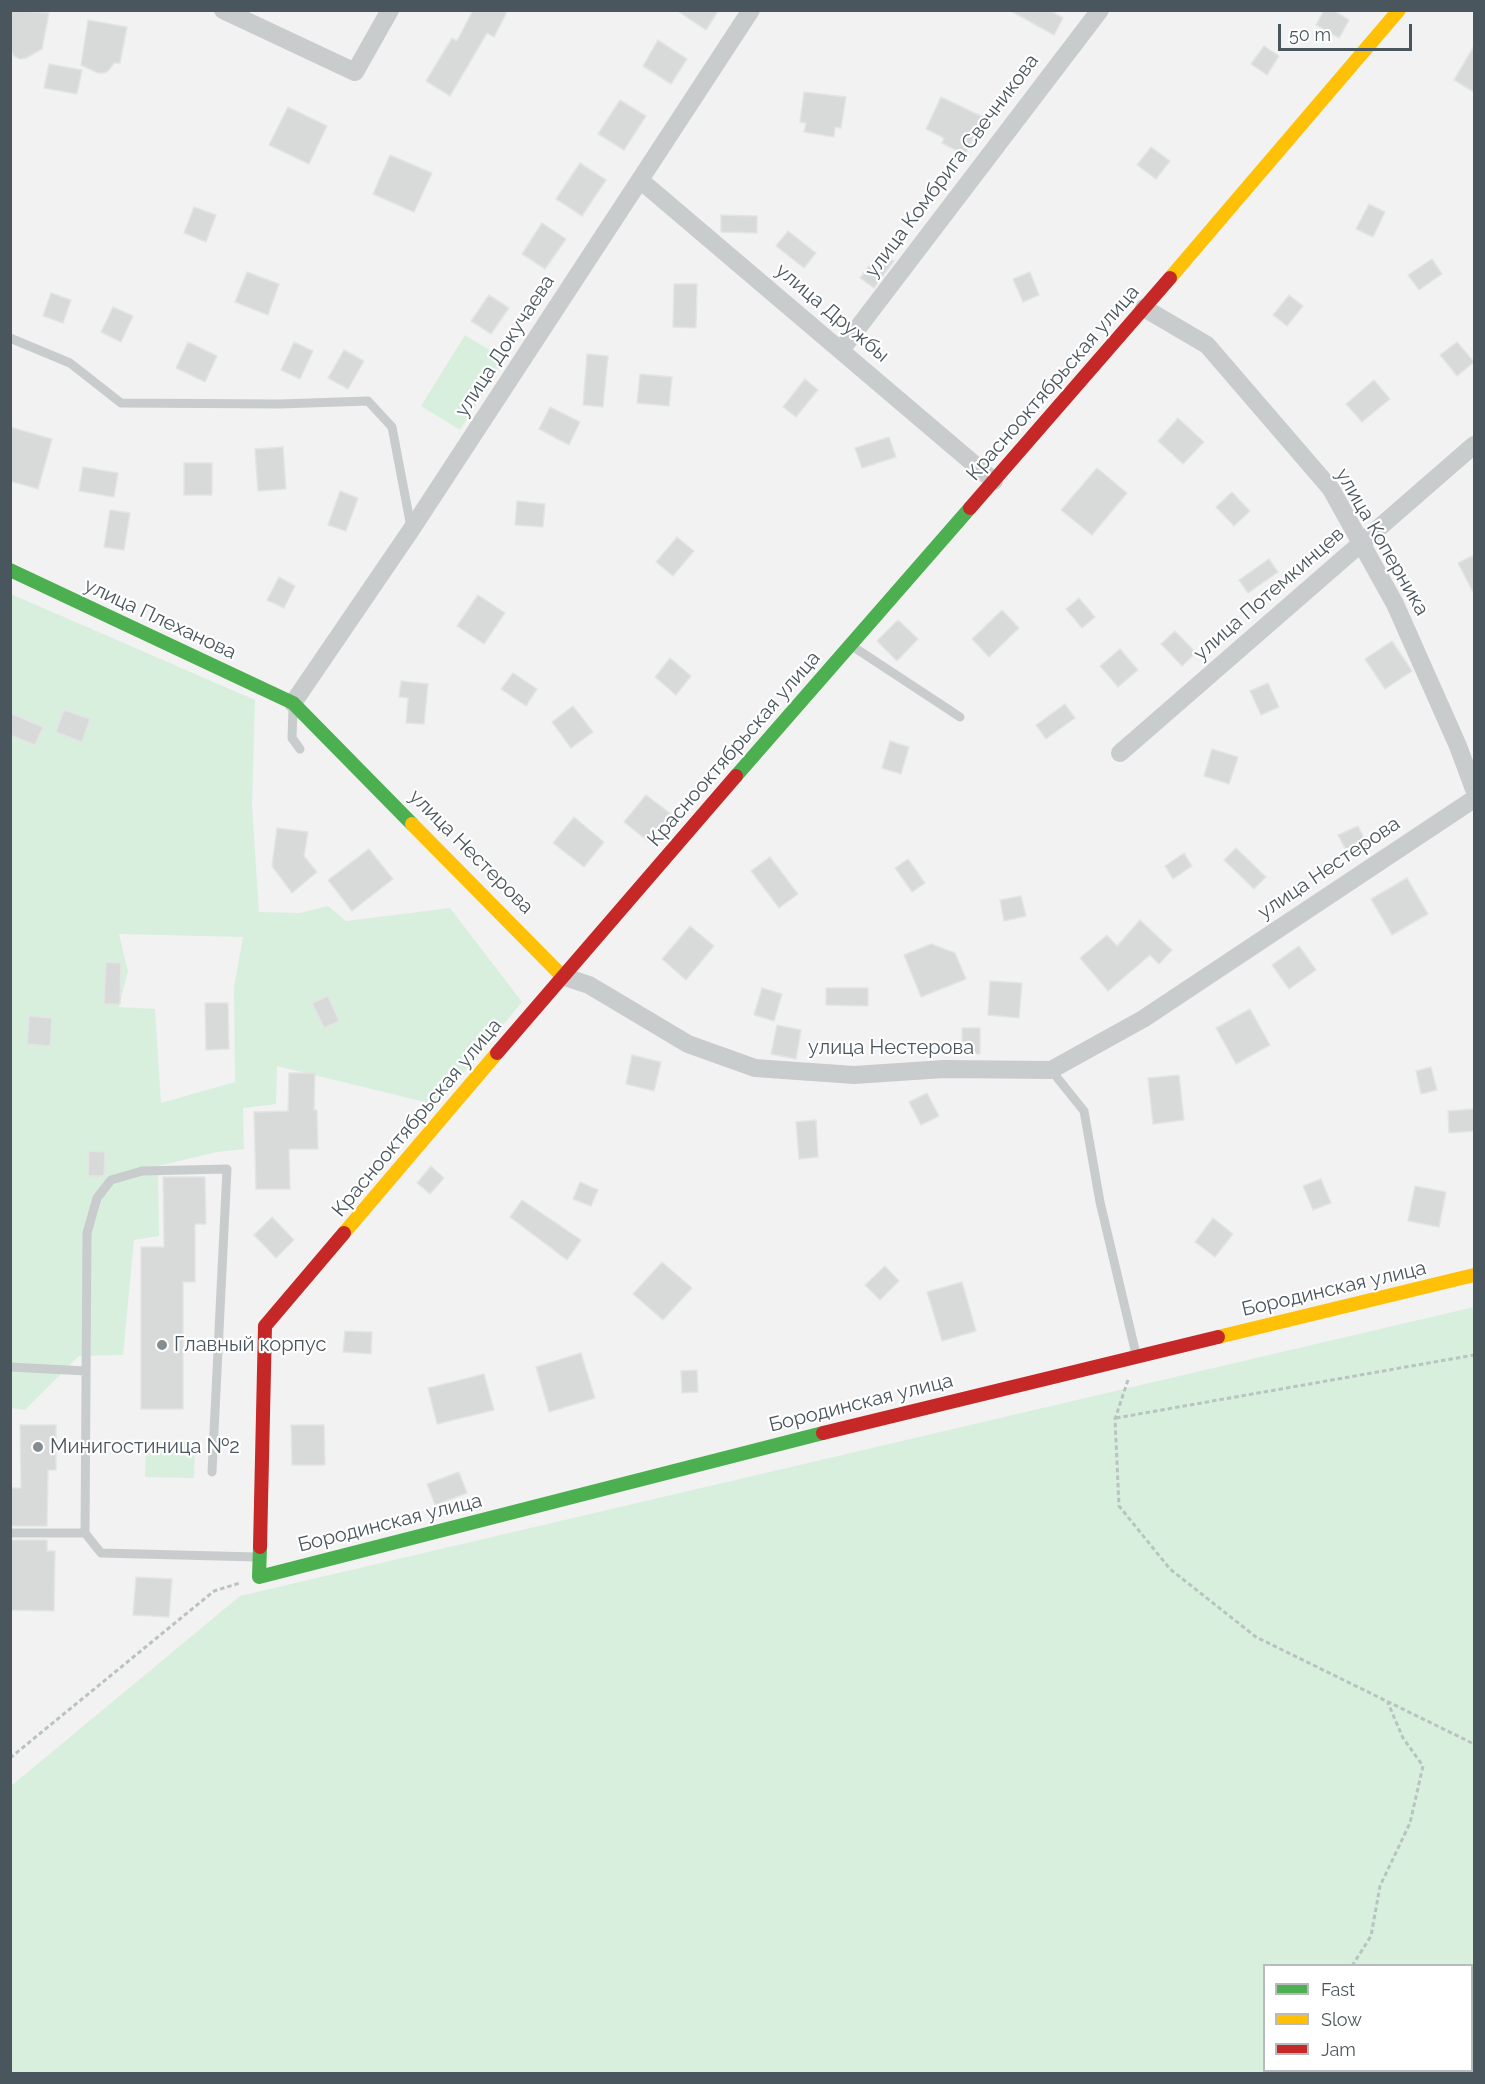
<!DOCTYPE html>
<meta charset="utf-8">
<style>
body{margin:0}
#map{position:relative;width:1485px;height:2084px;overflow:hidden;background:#f2f2f2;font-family:Raleway,sans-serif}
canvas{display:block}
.frame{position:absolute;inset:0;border:12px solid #4a565d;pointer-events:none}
.legend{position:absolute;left:1263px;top:1964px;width:210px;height:108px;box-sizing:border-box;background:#fff;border:2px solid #b7bbbe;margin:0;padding:8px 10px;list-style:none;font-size:18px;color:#4a565d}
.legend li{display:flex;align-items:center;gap:12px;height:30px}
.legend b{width:30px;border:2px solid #b7bbbe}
.scale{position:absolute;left:1278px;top:24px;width:134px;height:27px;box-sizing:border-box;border:3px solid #4a565d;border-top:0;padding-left:8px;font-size:18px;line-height:21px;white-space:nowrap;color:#4a565d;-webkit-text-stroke:4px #fff;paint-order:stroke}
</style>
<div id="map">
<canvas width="1485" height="2084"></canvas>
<div class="frame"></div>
<ul class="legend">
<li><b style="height:8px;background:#4caf50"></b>Fast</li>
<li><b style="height:8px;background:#ffc107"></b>Slow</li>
<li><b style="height:8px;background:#c62828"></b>Jam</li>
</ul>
<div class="scale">50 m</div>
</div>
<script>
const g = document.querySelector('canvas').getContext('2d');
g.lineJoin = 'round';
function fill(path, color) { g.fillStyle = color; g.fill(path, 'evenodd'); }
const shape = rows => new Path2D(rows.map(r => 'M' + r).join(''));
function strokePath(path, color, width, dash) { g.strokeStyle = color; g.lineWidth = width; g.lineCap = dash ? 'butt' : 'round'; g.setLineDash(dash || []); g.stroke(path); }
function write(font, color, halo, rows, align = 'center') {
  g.font = font + ' Raleway,sans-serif'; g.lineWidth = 4.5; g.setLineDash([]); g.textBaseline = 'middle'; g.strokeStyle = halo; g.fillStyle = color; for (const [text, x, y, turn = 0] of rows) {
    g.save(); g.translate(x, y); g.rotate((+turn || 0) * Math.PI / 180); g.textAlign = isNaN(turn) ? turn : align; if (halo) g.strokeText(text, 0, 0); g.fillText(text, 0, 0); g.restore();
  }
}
fill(shape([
 [465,335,504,359,460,430,421,406],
 [11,594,255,700,252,806,259,912,300,913,328,906,346,921,450,908,522,1002,437,1105,277,1066,276,1104,243,1108,244,1149,217,1152,158,1166,159,1236,134,1240,123,1355,79,1356,25,1410,11,1408],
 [119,934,243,937,234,987,235,1082,161,1103,155,1009,119,1007,128,971],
 [1474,1307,1474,2073,11,2073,11,1786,240,1596],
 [1264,1966,1472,1966,1472,2070,1264,2070],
 [146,1442,195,1442,194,1478,145,1477]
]), '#d8efde');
const building = shape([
 [10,10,49,13,42,49,26,58,20,59,14,56,10,48,10,10],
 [473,10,508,10,494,37,487,33,450,96,426,81,452,38,457,41,473,10],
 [676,10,719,10,706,30,676,10],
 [1009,10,1050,10,1063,18,1054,35,1009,10],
 [1324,10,1333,10,1349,20,1339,38,1316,25,1324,10],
 [88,20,127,27,120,63,114,63,109,70,105,73,98,73,81,65,88,20],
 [658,40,687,59,671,84,643,66,658,40],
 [1264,46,1279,56,1267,75,1251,64,1264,46],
 [1474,46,1474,92,1454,80,1474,46],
 [49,64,82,70,77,94,44,88,49,64],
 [804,92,846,97,841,128,835,127,834,137,804,132,806,123,800,122,804,92],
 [941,97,983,117,965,155,942,143,944,138,926,129,941,97],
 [620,100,646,116,624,150,598,134,620,100],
 [288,107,327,126,309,164,269,145,288,107],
 [1151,147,1170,161,1156,179,1137,165,1151,147],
 [390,155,432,173,414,212,373,194,390,155],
 [580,163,606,180,582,216,556,199,580,163],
 [1369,204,1385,212,1373,237,1356,229,1369,204],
 [194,207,216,215,206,242,184,233,194,207],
 [721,215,757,216,757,233,721,232,721,215],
 [542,223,566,239,545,269,522,254,542,223],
 [788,231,816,253,804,268,776,246,788,231],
 [880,251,894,261,874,288,860,278,880,251],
 [1432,259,1442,274,1419,290,1408,275,1432,259],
 [247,272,279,284,268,315,235,302,247,272],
 [1030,272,1039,295,1023,302,1013,279,1030,272],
 [674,284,697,284,696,328,673,327,674,284],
 [51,293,71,300,63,323,43,316,51,293],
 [489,295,509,308,491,334,471,321,489,295],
 [1289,295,1303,306,1287,326,1273,315,1289,295],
 [113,307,133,316,121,342,101,332,113,307],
 [188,342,217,356,205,382,176,368,188,342],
 [294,342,313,351,300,379,281,370,294,342],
 [1457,342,1474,362,1457,376,1440,355,1457,342],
 [344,350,364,361,348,389,328,378,344,350],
 [587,354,608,356,603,407,583,405,587,354],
 [640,374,672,377,669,406,637,403,640,374],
 [805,379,818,390,796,417,783,407,805,379],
 [1374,380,1390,399,1362,422,1346,404,1374,380],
 [550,407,580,422,569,445,539,429,550,407],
 [1178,418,1204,442,1183,464,1158,441,1178,418],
 [10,427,52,439,38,489,10,481,10,427],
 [889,437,896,457,862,468,855,448,889,437],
 [283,447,286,489,258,491,255,449,283,447],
 [184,463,212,463,212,495,184,495,184,463],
 [83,467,118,473,114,497,79,491,83,467],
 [1097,468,1127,493,1092,535,1061,510,1097,468],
 [340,491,358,498,346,531,328,525,340,491],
 [1232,492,1250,511,1234,526,1216,507,1232,492],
 [517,501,545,504,543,527,515,525,517,501],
 [110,510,130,513,124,550,104,547,110,510],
 [677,537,694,551,673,576,656,562,677,537],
 [1474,555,1474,594,1458,563,1474,555],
 [1269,559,1278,572,1248,593,1239,580,1269,559],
 [279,577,295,586,284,608,267,600,279,577],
 [478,595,505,613,484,644,457,626,478,595],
 [1079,598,1095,617,1082,628,1066,609,1079,598],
 [1002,610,1019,628,989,657,972,639,1002,610],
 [898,620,918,639,897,661,877,641,898,620],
 [1175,631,1196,653,1182,666,1161,644,1175,631],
 [1392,641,1412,671,1385,689,1365,659,1392,641],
 [1120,649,1138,670,1118,687,1100,666,1120,649],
 [670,658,691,676,676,695,655,677,670,658],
 [513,673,537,689,526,706,501,689,513,673],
 [401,681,428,684,424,724,406,723,408,698,399,697,401,681],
 [1268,683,1279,707,1261,715,1250,691,1268,683],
 [1065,704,1075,718,1046,739,1036,725,1065,704],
 [573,706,593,732,571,748,552,722,573,706],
 [64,710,90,719,82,742,56,732,64,710],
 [10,713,43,727,35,745,10,735,10,713],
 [890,741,909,747,901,774,882,768,890,741],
 [1212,749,1238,757,1229,784,1204,776,1212,749],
 [646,795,671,814,649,842,624,822,646,795],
 [574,817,604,842,584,867,553,843,574,817],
 [1358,826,1368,847,1349,856,1338,835,1358,826],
 [277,828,308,832,304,856,317,872,292,893,272,866,277,828],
 [1236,848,1266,877,1254,889,1224,860,1236,848],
 [369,849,393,879,352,911,328,880,369,849],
 [1184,853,1192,866,1173,879,1165,866,1184,853],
 [770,857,798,894,779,908,751,871,770,857],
 [908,859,925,883,912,892,895,868,908,859],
 [1407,878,1428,914,1392,935,1371,899,1407,878],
 [1021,896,1026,916,1004,921,1000,900,1021,896],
 [1140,920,1172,950,1159,964,1150,955,1108,991,1080,958,1107,935,1117,946,1140,920],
 [690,926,714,946,686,980,662,959,690,926],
 [931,944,955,953,966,979,921,997,904,955,931,944],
 [1299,946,1316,970,1289,989,1272,965,1299,946],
 [106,962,121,963,120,1004,104,1004,106,962],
 [990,981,1022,983,1019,1018,988,1015,990,981],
 [762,988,782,994,774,1021,754,1015,762,988],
 [826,988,868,988,868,1006,826,1005,826,988],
 [328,996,339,1021,324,1028,312,1003,328,996],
 [205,1003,228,1003,229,1049,206,1050,205,1003],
 [1250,1009,1270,1045,1236,1064,1216,1028,1250,1009],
 [29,1016,52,1018,50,1046,27,1044,29,1016],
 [777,1025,801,1030,796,1059,771,1054,777,1025],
 [962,1028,980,1028,980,1054,962,1054,962,1028],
 [632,1055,661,1062,654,1091,626,1084,632,1055],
 [1431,1067,1437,1090,1421,1094,1416,1071,1431,1067],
 [289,1073,315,1073,314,1110,317,1110,318,1149,289,1149,290,1189,256,1189,254,1112,288,1111,289,1073],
 [1179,1075,1184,1120,1153,1124,1148,1078,1179,1075],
 [927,1093,939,1116,921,1125,909,1102,927,1093],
 [1474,1109,1474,1131,1449,1133,1448,1111,1474,1109],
 [816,1120,818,1157,799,1159,796,1122,816,1120],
 [89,1151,105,1152,104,1176,88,1176,89,1151],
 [431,1166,444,1178,430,1194,417,1183,431,1166],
 [163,1177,205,1177,206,1224,195,1224,195,1282,183,1282,183,1409,141,1409,141,1247,164,1247,163,1177],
 [1321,1179,1331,1203,1313,1210,1303,1186,1321,1179],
 [580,1182,598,1190,591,1206,573,1199,580,1182],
 [1415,1186,1446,1192,1439,1227,1408,1221,1415,1186],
 [522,1200,581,1240,567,1260,510,1217,522,1200],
 [272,1217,294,1240,276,1258,254,1235,272,1217],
 [1213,1218,1233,1234,1215,1257,1195,1242,1213,1218],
 [662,1262,692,1288,663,1320,633,1294,662,1262],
 [885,1266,899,1281,880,1300,865,1285,885,1266],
 [962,1282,976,1331,942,1341,927,1292,962,1282],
 [345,1331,372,1332,371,1354,343,1352,345,1331],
 [581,1353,595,1398,549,1412,536,1367,581,1353],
 [697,1370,698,1392,682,1393,681,1371,697,1370],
 [484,1374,494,1410,437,1424,428,1388,484,1374],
 [20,1425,56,1425,56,1470,48,1470,47,1526,10,1526,10,1488,21,1488,20,1425],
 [291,1425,324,1425,325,1465,292,1465,291,1425],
 [459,1472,467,1493,435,1505,427,1484,459,1472],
 [10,1540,47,1540,47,1551,55,1551,54,1611,10,1610,10,1540],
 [136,1577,172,1579,169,1617,133,1615,136,1577]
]);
fill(building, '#d8dada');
strokePath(building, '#e3e4e4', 1.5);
strokePath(shape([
 [1128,1380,1115,1419,1119,1506,1170,1569,1256,1637,1474,1744],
 [1116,1418,1474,1355],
 [10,1758,214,1591,240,1583],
 [1352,1966,1371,1936,1380,1886,1410,1823,1423,1766,1403,1738,1388,1703],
 [1278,2074,1280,2070]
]), '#b9c3bf', 3, [4.5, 3]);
strokePath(shape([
 [10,338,70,363,121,403,280,404,368,401,392,427,411,527],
 [852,646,960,717],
 [293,709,292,738,300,749],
 [1051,1070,1084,1111,1100,1202,1136,1354],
 [10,1367,86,1371],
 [212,1472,227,1169,142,1171,111,1180,97,1198,87,1233,85,1533,101,1553,257,1557],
 [10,1533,85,1533]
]), '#c9cccd', 9);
strokePath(shape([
 [223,10,355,72,390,10],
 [640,180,994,481],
 [1144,308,1207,345,1331,489,1395,604,1458,746,1474,789],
 [841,350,1100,10],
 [293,703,411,530,751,10],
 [1120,753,1474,445],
 [562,976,589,985,688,1044,755,1068,854,1075,944,1069,1051,1070,1143,1019,1474,799]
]), '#c9cccd', 18);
strokePath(shape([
 [10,570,293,703,412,824],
 [736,776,970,508],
 [260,1547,259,1577,823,1433]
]), '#4caf50', 14);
strokePath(shape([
 [1170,278,1399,10],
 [412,824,562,976],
 [344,1233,497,1053],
 [1218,1337,1474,1275]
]), '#ffc107', 14);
strokePath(shape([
 [970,508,1170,278],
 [497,1053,736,776],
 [823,1433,1218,1337],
 [260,1547,265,1326,344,1233]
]), '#c62828', 14);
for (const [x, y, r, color] of [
 [162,1345,6,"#858d91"],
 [38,1447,6,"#858d91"]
]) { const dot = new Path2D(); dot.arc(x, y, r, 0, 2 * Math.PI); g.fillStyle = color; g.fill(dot); strokePath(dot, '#fff', 2); }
write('20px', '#4a565d', '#fff', [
 ["улица Комбрига Свечникова",952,166,-53],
 ["улица Дружбы",832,313,40],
 ["улица Докучаева",505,346,-57],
 ["Краснооктябрьская улица",1053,383,-49],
 ["улица Коперника",1382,542,60],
 ["улица Потемкинцев",1269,594,-41],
 ["улица Плеханова",160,619,25],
 ["Краснооктябрьская улица",734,749,-49],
 ["улица Нестерова",471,852,45],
 ["улица Нестерова",1329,868,-34],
 ["улица Нестерова",891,1048],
 ["Краснооктябрьская улица",417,1118,-50],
 ["Бородинская улица",1334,1289,-13],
 ["Бородинская улица",861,1403,-14],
 ["Бородинская улица",390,1523,-14]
]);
write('20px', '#4a565d', '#fff', [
 ["Главный корпус",174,1345],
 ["Минигостиница №2",50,1447]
], 'left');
</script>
